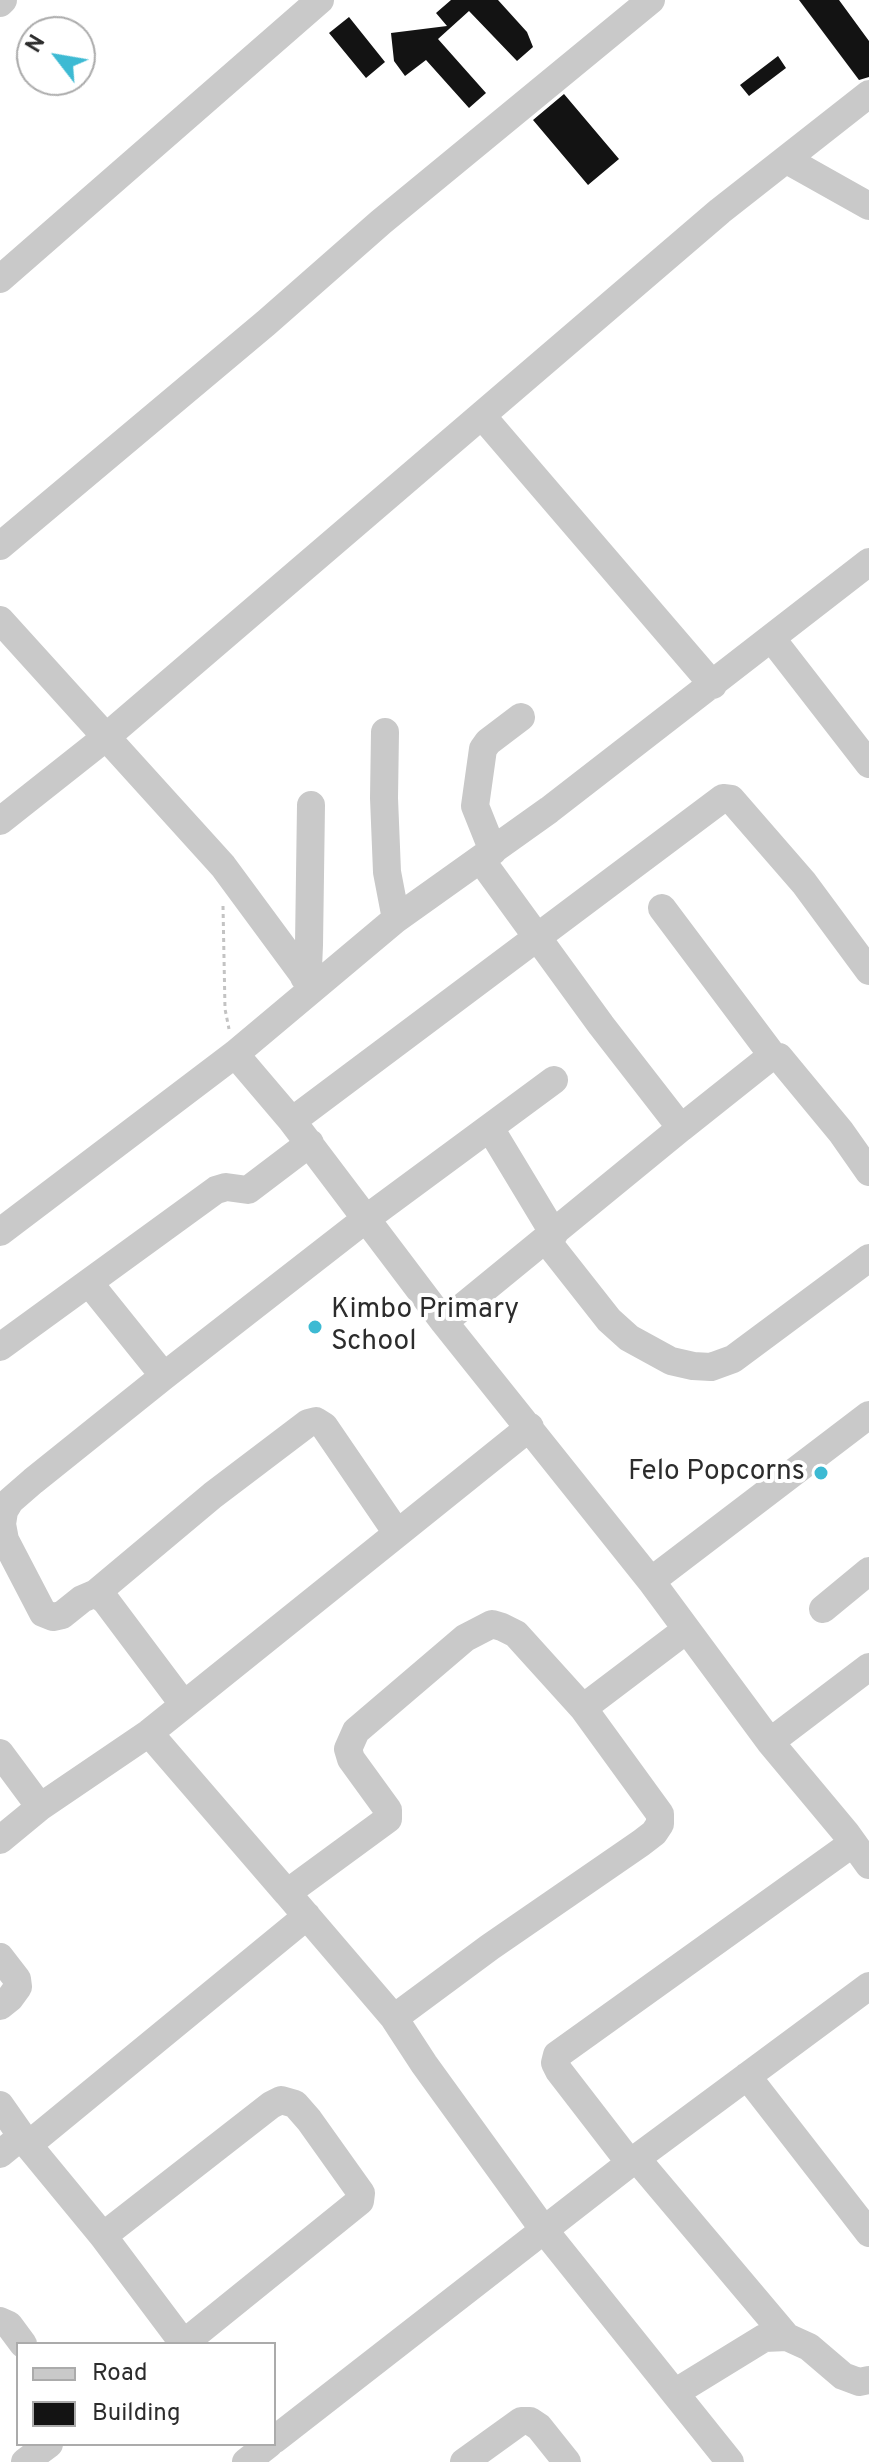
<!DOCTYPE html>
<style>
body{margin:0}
#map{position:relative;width:869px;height:2462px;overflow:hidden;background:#fff;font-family:Overpass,sans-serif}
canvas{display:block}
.legend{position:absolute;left:16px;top:2342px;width:260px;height:104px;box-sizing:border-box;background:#fff;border:2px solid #ababab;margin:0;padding:10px 14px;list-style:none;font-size:24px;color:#2c2c2c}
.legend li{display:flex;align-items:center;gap:16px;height:40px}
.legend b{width:40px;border:2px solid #ababab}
.north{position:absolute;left:16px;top:16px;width:80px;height:80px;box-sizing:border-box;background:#fff;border:2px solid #ababab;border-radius:50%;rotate:301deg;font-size:22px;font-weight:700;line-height:32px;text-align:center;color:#2c2c2c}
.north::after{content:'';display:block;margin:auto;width:28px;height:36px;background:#3dbad3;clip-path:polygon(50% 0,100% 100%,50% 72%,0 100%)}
</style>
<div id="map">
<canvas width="869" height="2462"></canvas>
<ul class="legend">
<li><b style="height:10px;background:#c9c9c9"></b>Road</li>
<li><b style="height:22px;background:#131313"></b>Building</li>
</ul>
<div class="north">N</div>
</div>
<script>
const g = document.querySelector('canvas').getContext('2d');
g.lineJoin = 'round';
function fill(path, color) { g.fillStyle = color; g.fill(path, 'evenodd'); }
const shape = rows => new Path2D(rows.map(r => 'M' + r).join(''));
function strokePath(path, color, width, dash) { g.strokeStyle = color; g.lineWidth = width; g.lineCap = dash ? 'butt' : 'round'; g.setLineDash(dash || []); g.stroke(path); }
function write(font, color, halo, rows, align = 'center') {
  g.font = font + ' Overpass,sans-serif'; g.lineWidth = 8; g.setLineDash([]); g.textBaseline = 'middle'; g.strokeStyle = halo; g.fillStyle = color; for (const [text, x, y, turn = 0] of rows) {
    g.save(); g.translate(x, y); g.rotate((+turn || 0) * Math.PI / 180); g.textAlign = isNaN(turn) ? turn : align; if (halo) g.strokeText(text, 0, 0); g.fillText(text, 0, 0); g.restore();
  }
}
fill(shape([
 [451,0,498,0,527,32,533,47,517,61,469,11,438,39,486,93,469,108,426,60,405,76,394,61,391,33,447,26,436,13],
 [799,0,839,0,869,41,869,77,859,80],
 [349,17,385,62,366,78,329,33],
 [778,56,786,68,749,96,740,85],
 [564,94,619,159,588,185,533,120]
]), '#131313');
strokePath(shape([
 [223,906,225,1009,229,1029]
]), '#c3c3c3', 3, [4, 4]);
strokePath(shape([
 [0,3,3,0],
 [787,160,869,206],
 [0,279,320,0],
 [483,417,713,685],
 [0,546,266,323,381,222,651,0],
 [0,620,223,866,313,988],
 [772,639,869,764],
 [385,732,384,798,387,872,396,919],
 [0,821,105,738,720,211,869,94],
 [493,851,475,806,483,749,488,742,521,717],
 [481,860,601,1025,681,1128,769,1058,779,1057,841,1132,869,1172],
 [662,908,773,1056],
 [304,977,308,968,309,945,311,805],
 [235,1054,292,1121,444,1322,651,1581,770,1742,846,1833,869,1865],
 [292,1121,723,798,731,799,804,883,869,971],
 [490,1128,554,1234],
 [0,1232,235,1054,396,919,549,810,869,562],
 [546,1240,609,1320,629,1338,671,1361,693,1366,711,1367,733,1359,869,1258],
 [90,1284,164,1376],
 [444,1322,681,1128],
 [0,1347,216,1190,226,1187,248,1190,310,1143],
 [651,1581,869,1415],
 [96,1593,213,1495,308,1423,316,1421,324,1426,397,1533],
 [823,1609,869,1571],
 [184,1705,106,1601,96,1593,82,1599,62,1615,53,1617,43,1613,5,1540,2,1524,4,1511,10,1501,33,1481,164,1376,367,1218,554,1080],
 [583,1708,686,1630],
 [149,1733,287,1893],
 [770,1742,869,1667],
 [0,1753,40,1807],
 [0,1840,40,1807,149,1733,530,1427],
 [0,1957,17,1979,18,1987,10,1998,0,2006],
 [394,2018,490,1947,641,1843,654,1833,660,1824,660,1814,583,1708,516,1634,502,1627,492,1624,465,1638,356,1731,348,1749,351,1759,388,1810,388,1819,287,1893,394,2018,424,2064,544,2230,730,2462],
 [747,2076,869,2233],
 [0,2105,28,2145,103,2236,184,2344],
 [28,2145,307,1916],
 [0,2154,22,2136],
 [636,2158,787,2337],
 [630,2163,559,2071,555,2063,557,2055,853,1843],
 [103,2236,271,2105,281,2100,295,2104,309,2120,361,2193,360,2201,183,2344],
 [0,2321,9,2325,23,2344],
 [676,2392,764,2338,787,2337,809,2347,843,2376,859,2382,869,2380],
 [274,2440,630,2163,869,1986],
 [25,2462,49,2444],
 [246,2462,269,2444],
 [464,2462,521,2421,530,2421,539,2427,567,2462]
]), '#c9c9c9', 28);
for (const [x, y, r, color] of [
 [315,1327,8,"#3dbad3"],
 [821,1473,8,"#3dbad3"]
]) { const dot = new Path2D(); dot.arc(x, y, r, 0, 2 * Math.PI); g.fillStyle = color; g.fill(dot); strokePath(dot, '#fff', 3); }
write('28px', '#2c2c2c', '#fff', [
 ["Kimbo Primary",331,1311],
 ["School",331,1343],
 ["Felo Popcorns",805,1473,"right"]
], 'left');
</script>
